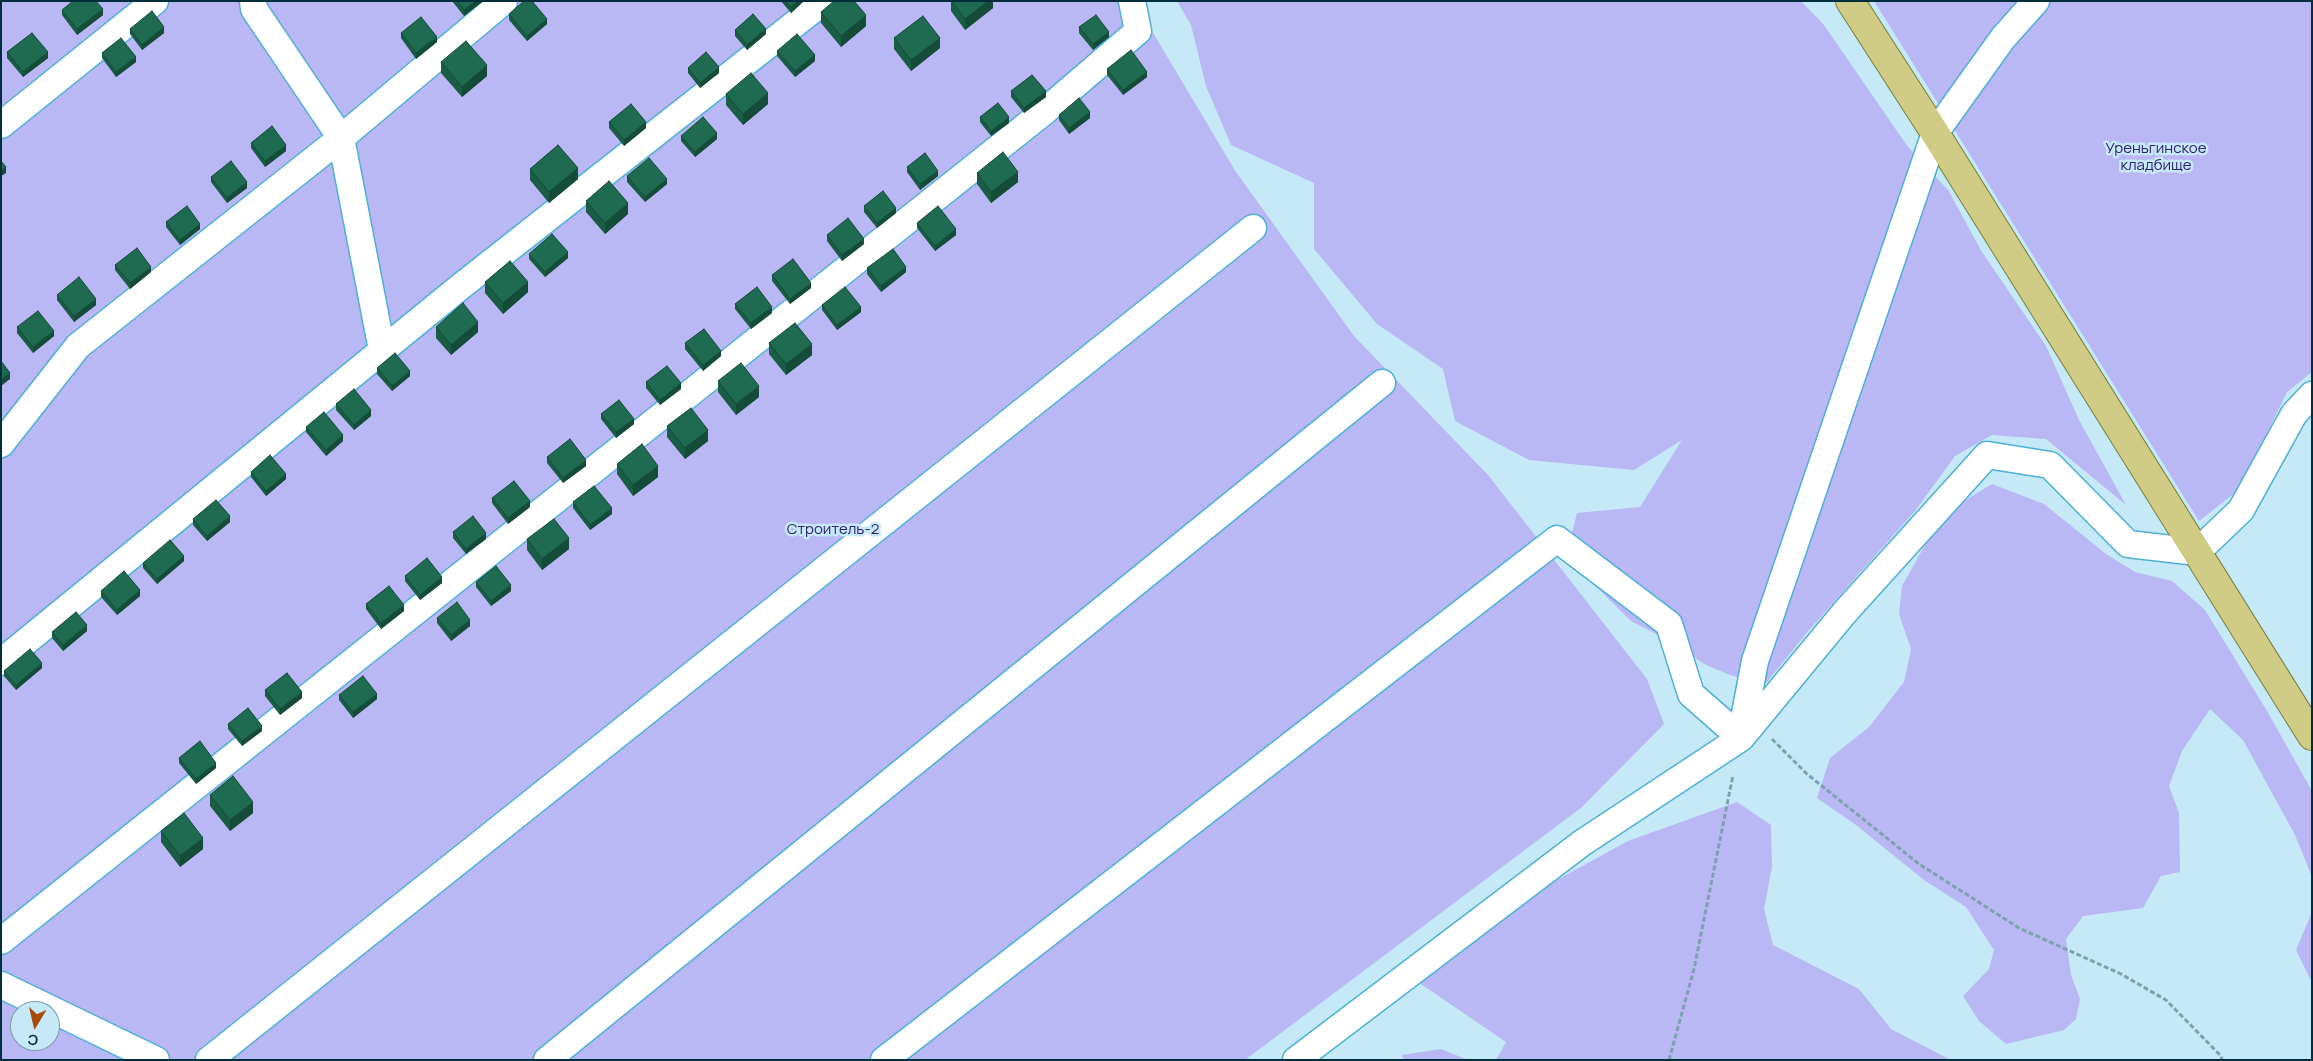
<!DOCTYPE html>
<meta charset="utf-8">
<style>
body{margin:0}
#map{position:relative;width:2313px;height:1061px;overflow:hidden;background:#c6e9f8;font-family:Manrope,sans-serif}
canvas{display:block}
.frame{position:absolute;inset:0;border:2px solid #012e3d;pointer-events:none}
.north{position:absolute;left:10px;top:1001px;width:50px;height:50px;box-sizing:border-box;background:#c6e9f8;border:1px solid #779ead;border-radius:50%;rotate:189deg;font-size:14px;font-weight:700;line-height:20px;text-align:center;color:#012e3d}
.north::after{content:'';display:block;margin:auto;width:18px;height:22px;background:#ab4908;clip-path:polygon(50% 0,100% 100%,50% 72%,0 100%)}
</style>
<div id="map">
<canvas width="2313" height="1061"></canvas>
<div class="frame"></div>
<div class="north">С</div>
</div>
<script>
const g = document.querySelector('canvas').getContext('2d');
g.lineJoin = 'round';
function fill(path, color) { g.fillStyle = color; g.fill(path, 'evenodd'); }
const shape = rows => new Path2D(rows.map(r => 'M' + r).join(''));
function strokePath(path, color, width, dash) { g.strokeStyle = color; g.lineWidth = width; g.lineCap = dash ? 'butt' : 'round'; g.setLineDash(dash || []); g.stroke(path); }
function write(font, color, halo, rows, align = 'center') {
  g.font = font + ' Manrope,sans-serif'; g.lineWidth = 5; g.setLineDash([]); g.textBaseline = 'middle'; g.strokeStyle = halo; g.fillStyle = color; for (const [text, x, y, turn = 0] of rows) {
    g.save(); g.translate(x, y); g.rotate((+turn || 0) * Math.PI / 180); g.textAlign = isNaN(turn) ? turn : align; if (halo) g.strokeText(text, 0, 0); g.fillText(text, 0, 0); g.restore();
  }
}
fill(shape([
 [1,1,1134,1,1236,172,1354,336,1488,475,1647,679,1664,724,1582,807,1245,1060,1,1060],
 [20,1011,50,1011,50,1041,20,1041],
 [1177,1,1801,1,1824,25,1908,147,1948,190,1982,252,2046,346,2079,420,2126,505,2046,439,1992,435,1955,456,1915,511,1809,630,1767,682,1733,676,1708,666,1658,635,1631,621,1566,557,1577,513,1640,507,1682,440,1634,470,1529,460,1455,421,1443,369,1377,324,1314,249,1314,183,1231,145,1206,86,1191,25],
 [1874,1,2312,1,2312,372,2287,392,2240,489,2199,521],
 [1992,484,2044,504,2106,554,2135,572,2172,581,2205,610,2267,711,2312,791,2312,877,2295,835,2243,740,2210,709,2182,751,2169,786,2179,813,2180,872,2161,876,2143,908,2083,916,2066,939,2071,975,2080,999,2076,1019,2064,1030,2006,1044,1979,1021,1963,996,1989,969,1994,950,1966,907,1924,880,1856,825,1817,798,1830,758,1869,727,1904,682,1911,649,1899,614,1902,586,1929,538,1956,506],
 [1737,802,1771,825,1772,867,1764,909,1773,945,1859,989,1891,1029,1951,1060,1496,1060,1506,1042,1421,984,1443,949,1546,886,1628,841],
 [2312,912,2312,983,2296,950],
 [1441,1049,1468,1060,1403,1060,1402,1055]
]), '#b9b7f4');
const minor = shape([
 [253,1,254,9,341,138,382,350],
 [1,125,155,1],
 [1,444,78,346,341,138,504,1],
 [1,662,460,287,824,1],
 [1741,735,1755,661,1935,133,2003,38,2036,1],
 [1,941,1045,111,1138,31,1132,1],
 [1,985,156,1060],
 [209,1060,1253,228],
 [547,1060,1382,383],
 [884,1060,1557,539,1669,624,1691,694,1741,738],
 [1296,1060,1582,843,1741,738,1845,612,1987,455,2050,465,2128,544,2197,552,2241,510,2294,414,2312,395]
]);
const major = shape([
 [1850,1,1935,133,2312,736]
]);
strokePath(minor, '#4db0d5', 29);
strokePath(major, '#737f38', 30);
strokePath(shape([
 [1772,739,1807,774,1919,864,2019,928,2121,974,2166,1000,2221,1056,2222,1060],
 [1669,1060,1694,969,1733,775]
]), '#7ca2b1', 3, [5, 2.5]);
strokePath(minor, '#fff', 26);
strokePath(major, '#d0cc86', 28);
fill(shape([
 [452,1,482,1,482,2,464,16],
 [781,1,804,1,791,13],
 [951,1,993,1,993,8,965,30,951,11],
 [62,10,103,15,77,35,62,15],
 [821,12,866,26,841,47,821,23],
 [509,14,547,24,527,41,509,20],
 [1079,27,1109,37,1093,50,1079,33],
 [130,29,164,33,142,50,130,34],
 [735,30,766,34,747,50,735,36],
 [401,33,437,42,416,59,401,38],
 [894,38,940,48,911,71,894,49],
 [777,51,815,61,795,77,777,56],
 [7,52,48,58,23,77,7,58],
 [102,53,136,62,116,77,102,58],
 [441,62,487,76,462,97,441,73],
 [688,68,719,73,700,88,688,73],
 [1107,69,1147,77,1123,95,1107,75],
 [1011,91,1046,97,1024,113,1011,97],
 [726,94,768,104,743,125,726,105],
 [1059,115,1090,118,1069,134,1059,120],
 [980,117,1009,123,991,136,980,122],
 [609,122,646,128,624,146,609,128],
 [681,136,717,139,695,157,681,141],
 [251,143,286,151,265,167,251,148],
 [907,167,938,176,920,190,907,172],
 [530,169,578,179,549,203,530,180],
 [977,173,1018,182,991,203,977,184],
 [627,176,667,184,645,202,627,182],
 [211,177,247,188,227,203,211,182],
 [586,201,628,214,605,234,586,212],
 [864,206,896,213,877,228,864,212],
 [166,222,200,229,180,245,166,227],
 [917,223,956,235,935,251,917,228],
 [827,235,864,244,842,261,827,241],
 [529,254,568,258,545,277,529,259],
 [115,265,151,272,130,289,115,270],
 [867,268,906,272,881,292,867,274],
 [772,275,811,288,790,304,772,281],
 [485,282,528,292,503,314,485,293],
 [57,295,96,305,74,322,57,300],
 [735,304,772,313,751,329,735,309],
 [822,305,861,312,837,330,822,310],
 [17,327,54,336,33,353,17,333],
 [436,327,478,332,451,355,436,338],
 [685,343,721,356,703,371,685,349],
 [769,343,812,355,786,375,769,354],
 [377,368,410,376,392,391,377,374],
 [718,381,759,397,736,415,718,392],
 [646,382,681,389,660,405,646,388],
 [336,404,371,416,354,430,336,410],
 [601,414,634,424,616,438,601,419],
 [667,426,708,441,685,459,667,437],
 [306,427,343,441,326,456,306,432],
 [547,457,586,466,563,483,547,463],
 [617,464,658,477,633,496,617,474],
 [251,472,286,479,266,496,251,477],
 [492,498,530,507,508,524,492,503],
 [573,502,612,514,590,530,573,508],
 [193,519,230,522,207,541,193,525],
 [453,532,486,539,466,554,453,538],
 [527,539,569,549,542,570,527,550],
 [184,561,157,584,143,568,143,563],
 [405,576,442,583,420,600,405,581],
 [476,582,511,591,491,606,476,587],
 [101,591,140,596,117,615,101,597],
 [366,604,404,611,381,629,366,609],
 [437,618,470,626,451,641,437,623],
 [87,631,63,651,52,638,52,632],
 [42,668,16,690,4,676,4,671],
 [265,690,302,698,280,715,265,696],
 [339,695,377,699,353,718,339,700],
 [228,724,262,731,242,746,228,729],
 [179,758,216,768,196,784,179,763],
 [210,795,253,813,230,831,210,806],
 [161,831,203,849,180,867,161,842]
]), '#1a5c46');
fill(shape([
 [476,1,482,1,482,2,464,16,464,10],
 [798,1,804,1,791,13,791,7],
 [988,1,993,1,993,8,965,30,965,19],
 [103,9,103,15,77,35,77,29],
 [866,15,866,26,841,47,841,36],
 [547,19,547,24,527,41,527,36],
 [164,27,164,33,142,50,142,45],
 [766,29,766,34,747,50,747,45],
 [1109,32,1109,37,1093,50,1093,44],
 [437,37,437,42,416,59,416,53],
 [940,38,940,48,911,71,911,60],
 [48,52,48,58,23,77,23,72],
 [815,55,815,61,795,77,795,71],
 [136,57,136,62,116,77,116,72],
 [487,65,487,76,462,97,462,87],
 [719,67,719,73,700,88,700,83],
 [1147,72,1147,77,1123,95,1123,90],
 [1046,91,1046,97,1024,113,1024,108],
 [768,93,768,104,743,125,743,114],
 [1090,112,1090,118,1069,134,1069,128],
 [1009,117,1009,123,991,136,991,131],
 [646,122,646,128,624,146,624,140],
 [717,133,717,139,695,157,695,152],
 [286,145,286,151,265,167,265,161],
 [6,167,6,173,1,176,1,171],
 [578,168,578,179,549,203,549,192],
 [938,171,938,176,920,190,920,184],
 [1018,172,1018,182,991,203,991,192],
 [667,179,667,184,645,202,645,197],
 [247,182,247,188,227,203,227,198],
 [628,203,628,214,605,234,605,223],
 [896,208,896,213,877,228,877,223],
 [200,224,200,229,180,245,180,240],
 [956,229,956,235,935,251,935,246],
 [864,239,864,244,842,261,842,255],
 [568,252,568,258,545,277,545,272],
 [151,267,151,272,130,289,130,283],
 [906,267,906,272,881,292,881,286],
 [528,282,528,292,503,314,503,303],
 [811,283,811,288,790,304,790,299],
 [96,299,96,305,74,322,74,316],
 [772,307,772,313,751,329,751,323],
 [861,307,861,312,837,330,837,325],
 [478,322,478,332,451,355,451,345],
 [54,331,54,336,33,353,33,347],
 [812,344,812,355,786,375,786,364],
 [721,351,721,356,703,371,703,365],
 [410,371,410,376,392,391,392,386],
 [10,373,10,379,1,386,1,380],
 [681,383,681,389,660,405,660,400],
 [759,386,759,397,736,415,736,404],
 [371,410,371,416,354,430,354,425],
 [634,419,634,424,616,438,616,432],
 [708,430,708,441,685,459,685,448],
 [343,435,343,441,326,456,326,450],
 [586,460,586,466,563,483,563,478],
 [658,466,658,477,633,496,633,485],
 [286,474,286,479,266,496,266,491],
 [530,501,530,507,508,524,508,518],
 [612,508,612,514,590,530,590,525],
 [230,516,230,522,207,541,207,536],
 [486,533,486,539,466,554,466,549],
 [569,538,569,549,542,570,542,559],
 [184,556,184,561,157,584,157,579],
 [442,577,442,583,420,600,420,595],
 [511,585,511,591,491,606,491,601],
 [140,590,140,596,117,615,117,610],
 [404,605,404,611,381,629,381,623],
 [470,620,470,626,451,641,451,635],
 [87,625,87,631,63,651,63,645],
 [42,663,42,668,16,690,16,685],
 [302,692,302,698,280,715,280,709],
 [377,694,377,699,353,718,353,712],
 [262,726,262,731,242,746,242,741],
 [216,763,216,768,196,784,196,779],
 [253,802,253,813,230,831,230,820],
 [203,838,203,849,180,867,180,856]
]), '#154b39');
const building = shape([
 [73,1,96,1,103,9,77,29,62,10,73,1],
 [457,1,476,1,464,10,457,1],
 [524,1,532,1,547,19,527,36,509,14,524,1],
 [785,1,798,1,791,7,785,1],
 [834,1,854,1,866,15,841,36,821,12,834,1],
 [952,1,988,1,965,19,952,1],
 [152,11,164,27,142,45,130,29,152,11],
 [753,14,766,29,747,45,735,30,753,14],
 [1096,15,1109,32,1093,44,1079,27,1096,15],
 [923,16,940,38,911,60,894,38,923,16],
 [421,17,437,37,416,53,401,33,421,17],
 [32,33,48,52,23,72,7,52,32,33],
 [797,34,815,55,795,71,777,51,797,34],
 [121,38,136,57,116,72,102,53,121,38],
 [466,41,487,65,462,87,441,62,466,41],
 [1131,50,1147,72,1123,90,1107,69,1131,50],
 [706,52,719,67,700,83,688,68,706,52],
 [751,73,768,93,743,114,726,94,751,73],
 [1032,75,1046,91,1024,108,1011,91,1032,75],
 [1079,98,1090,112,1069,128,1059,115,1079,98],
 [998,103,1009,117,991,131,980,117,998,103],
 [631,104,646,122,624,140,609,122,631,104],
 [703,117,717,133,695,152,681,136,703,117],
 [272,126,286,145,265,161,251,143,272,126],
 [558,145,578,168,549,192,530,169,558,145],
 [1003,152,1018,172,991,192,977,173,1003,152],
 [925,153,938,171,920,184,907,167,925,153],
 [649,158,667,179,645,197,627,176,649,158],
 [1,161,6,167,1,171,1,161],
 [231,161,247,182,227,198,211,177,231,161],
 [609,181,628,203,605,223,586,201,609,181],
 [883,191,896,208,877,223,864,206,883,191],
 [187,206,200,224,180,240,166,222,187,206],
 [938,206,956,229,935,246,917,223,938,206],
 [848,218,864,239,842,255,827,235,848,218],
 [552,234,568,252,545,272,529,254,552,234],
 [137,248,151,267,130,283,115,265,137,248],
 [893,249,906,267,881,286,867,268,893,249],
 [793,259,811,283,790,299,772,275,793,259],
 [510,261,528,282,503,303,485,282,510,261],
 [79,277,96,299,74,316,57,295,79,277],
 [757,287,772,307,751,323,735,304,757,287],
 [845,287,861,307,837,325,822,305,845,287],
 [463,303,478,322,451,345,436,327,463,303],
 [38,311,54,331,33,347,17,327,38,311],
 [795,323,812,344,786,364,769,343,795,323],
 [704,329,721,351,703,365,685,343,704,329],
 [395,353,410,371,392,386,377,368,395,353],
 [1,361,10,373,1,380,1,361],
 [741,363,759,386,736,404,718,381,741,363],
 [667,366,681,383,660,400,646,382,667,366],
 [354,389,371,410,354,425,336,404,354,389],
 [619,400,634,419,616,432,601,414,619,400],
 [691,408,708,430,685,448,667,426,691,408],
 [324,412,343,435,326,450,306,427,324,412],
 [570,439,586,460,563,478,547,457,570,439],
 [642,444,658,466,633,485,617,464,642,444],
 [270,455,286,474,266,491,251,472,270,455],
 [514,481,530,501,508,518,492,498,514,481],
 [594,486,612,508,590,525,573,502,594,486],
 [216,500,230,516,207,536,193,519,216,500],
 [473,516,486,533,466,549,453,532,473,516],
 [554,519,569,538,542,559,527,539,554,519],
 [170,540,184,556,157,579,143,563,170,540],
 [427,558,442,577,420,595,405,576,427,558],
 [496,566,511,585,491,601,476,582,496,566],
 [124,571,140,590,117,610,101,591,124,571],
 [389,586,404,605,381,623,366,604,389,586],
 [457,602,470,620,451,635,437,618,457,602],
 [76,612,87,625,63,645,52,632,76,612],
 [30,649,42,663,16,685,4,671,30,649],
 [287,673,302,692,280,709,265,690,287,673],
 [363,676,377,694,353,712,339,695,363,676],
 [248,708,262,726,242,741,228,724,248,708],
 [200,741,216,763,196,779,179,758,200,741],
 [233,776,253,802,230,820,210,795,233,776],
 [184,813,203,838,180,856,161,831,184,813]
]);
fill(building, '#1e6b51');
strokePath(building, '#154b39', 1);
write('15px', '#312071', '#c6e9f8', [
 ["Уреньгинское",2156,149],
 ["кладбище",2156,166],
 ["Строитель-2",833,530]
]);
</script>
